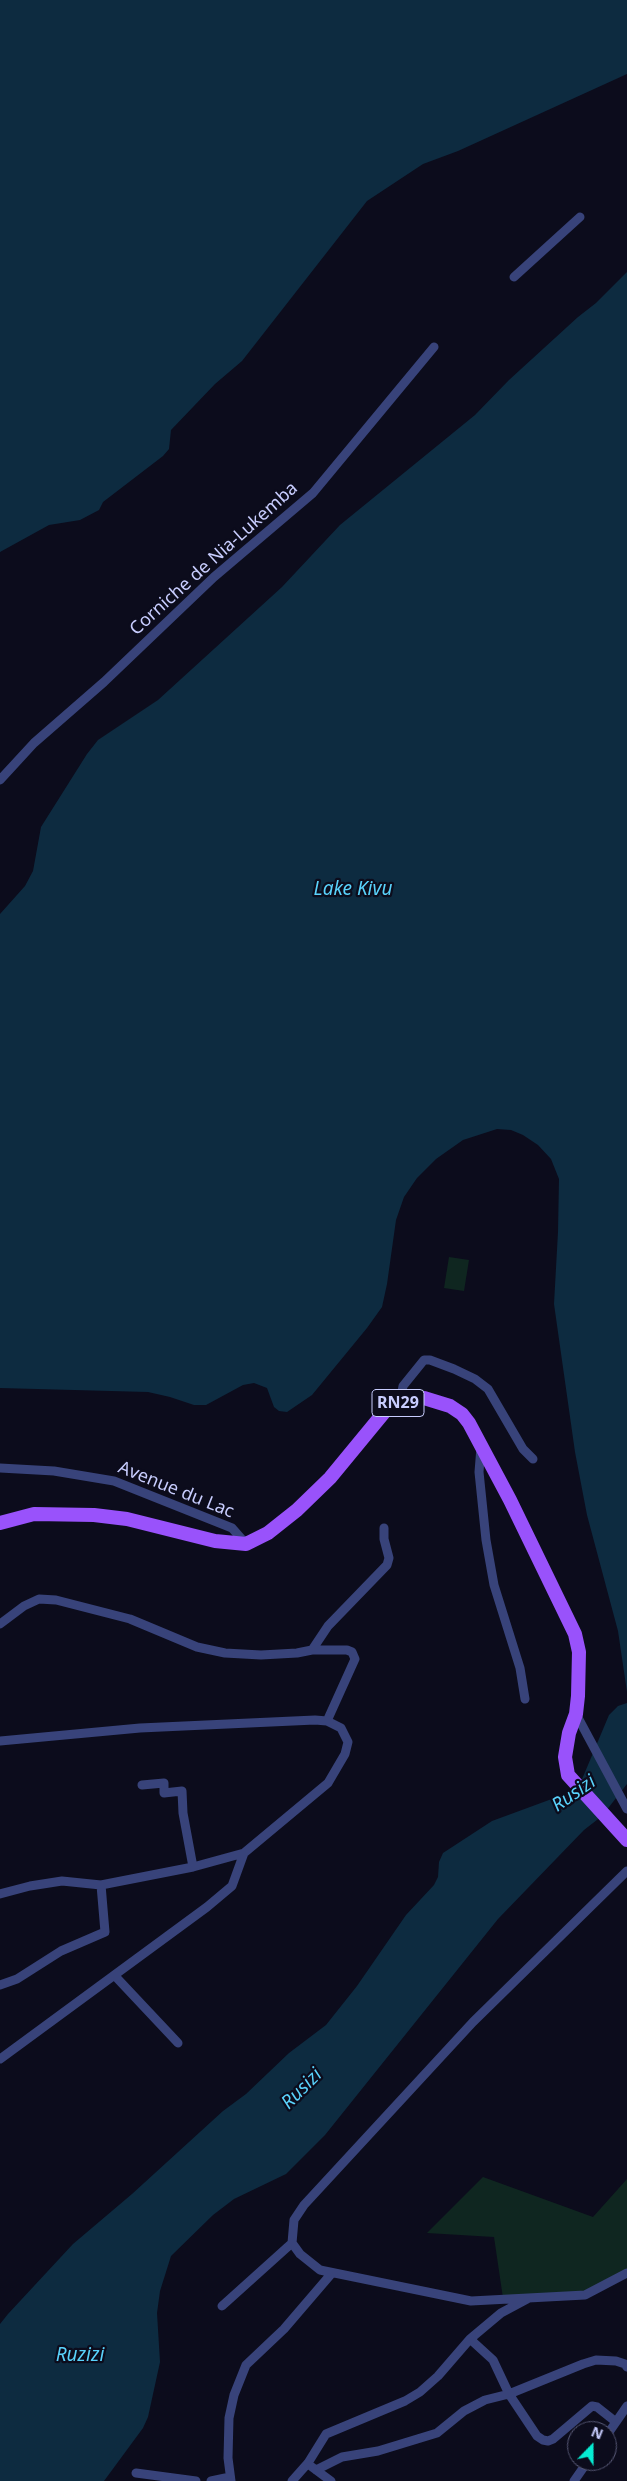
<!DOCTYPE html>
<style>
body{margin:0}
#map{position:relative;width:627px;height:2481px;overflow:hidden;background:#0c0c1c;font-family:"Noto Sans",sans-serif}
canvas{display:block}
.north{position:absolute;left:567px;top:2421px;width:50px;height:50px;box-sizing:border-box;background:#0c0c1c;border:1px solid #575976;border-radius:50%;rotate:22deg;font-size:14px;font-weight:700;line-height:20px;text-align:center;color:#c8cdfe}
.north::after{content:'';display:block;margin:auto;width:18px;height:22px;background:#06ecd3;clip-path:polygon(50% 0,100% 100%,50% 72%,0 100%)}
</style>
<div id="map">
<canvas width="627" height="2481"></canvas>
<div class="north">N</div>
</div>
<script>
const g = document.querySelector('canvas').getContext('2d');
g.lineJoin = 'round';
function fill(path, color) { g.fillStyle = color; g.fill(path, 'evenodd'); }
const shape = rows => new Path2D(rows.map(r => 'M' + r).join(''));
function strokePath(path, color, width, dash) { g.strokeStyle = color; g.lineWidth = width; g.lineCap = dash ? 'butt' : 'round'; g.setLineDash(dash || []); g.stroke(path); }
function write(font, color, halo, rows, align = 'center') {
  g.font = font + ' "Noto Sans",sans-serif'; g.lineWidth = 4.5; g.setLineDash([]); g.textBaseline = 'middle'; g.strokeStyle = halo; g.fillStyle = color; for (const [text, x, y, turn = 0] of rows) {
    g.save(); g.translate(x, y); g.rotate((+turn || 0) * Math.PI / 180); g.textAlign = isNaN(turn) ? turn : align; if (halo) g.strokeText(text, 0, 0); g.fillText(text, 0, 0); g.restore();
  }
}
fill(shape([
 [449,1257,469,1260,464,1291,444,1288],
 [483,2177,593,2217,627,2179,627,2273,585,2295,503,2298,494,2237,427,2233]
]), '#0f2620');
fill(shape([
 [0,0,627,0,627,74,458,151,423,164,367,201,242,361,215,384,171,430,169,449,163,456,103,502,99,510,80,520,49,525,0,552],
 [627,272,627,1692,618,1631,587,1515,575,1452,554,1304,558,1232,559,1179,551,1159,538,1145,523,1135,511,1130,497,1129,463,1140,436,1159,417,1178,404,1197,396,1220,387,1284,382,1307,367,1328,312,1395,287,1412,279,1411,274,1407,267,1388,254,1383,243,1385,206,1405,194,1405,170,1397,148,1392,0,1388,0,914,25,886,33,871,41,827,87,754,98,740,158,700,282,587,340,525,475,415,509,380,578,317,596,303],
 [627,1703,627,1784,602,1816,584,1830,498,1919,325,2135,286,2174,234,2199,213,2215,171,2256,160,2291,157,2313,160,2362,148,2417,143,2428,104,2481,0,2481,0,2324,8,2314,73,2244,132,2194,223,2111,246,2094,289,2053,326,2025,357,1986,406,1915,434,1885,438,1877,439,1862,443,1853,492,1821,568,1793,580,1784,609,1715,618,1706]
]), '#0d2b40');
strokePath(shape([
 [514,277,580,217],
 [0,780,34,743,104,682,214,577,313,493,434,347],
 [400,1402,403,1386,424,1360,430,1360,454,1369,475,1379,488,1389,523,1449,533,1459],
 [481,1447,479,1472,486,1540,494,1585,520,1668,525,1699],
 [0,1468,54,1471,114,1481,232,1528,246,1544],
 [0,1624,24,1606,39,1599,56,1600,130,1619,197,1647,225,1653,261,1655,297,1653,312,1650,347,1650,352,1652,355,1659,327,1721],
 [312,1650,328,1626,387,1565,389,1558,384,1539,384,1528],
 [576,1714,627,1809],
 [0,1741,140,1728,315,1720,327,1721,341,1728,348,1742,345,1754,328,1783,244,1853,193,1867,101,1885,62,1881,30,1886,0,1894],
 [142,1785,164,1783,164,1793,182,1791,183,1813,193,1867],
 [627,1871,473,2022,304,2205,294,2220,292,2243,300,2254,320,2270,471,2301,585,2295,627,2273],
 [115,1976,178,2043],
 [0,1985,17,1979,61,1951,105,1932,101,1885],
 [0,2059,207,1907,232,1886,244,1853],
 [222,2306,292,2243],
 [470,2339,493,2360,509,2394,537,2436,543,2440,548,2441,553,2439,592,2406,597,2407,616,2422],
 [607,2435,627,2406],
 [312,2467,331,2481],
 [316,2470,342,2457,378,2451,437,2433,464,2411,485,2400,509,2394,583,2364,596,2360,616,2361,625,2364,627,2367],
 [136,2473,196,2481],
 [211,2481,230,2477],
 [231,2481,228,2458,229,2418,234,2395,246,2365,284,2329,332,2273],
 [292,2481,308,2463,326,2434,405,2401,420,2392,438,2376,470,2339,501,2313,529,2298],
 [574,2481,588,2461]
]), '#38437a', 9);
strokePath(shape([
 [0,1523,34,1514,94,1515,127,1519,215,1541,246,1544,268,1533,297,1510,330,1478,386,1410,400,1402,412,1398,424,1398,450,1406,462,1414,469,1423,510,1500,575,1634,579,1652,578,1696,576,1714,569,1733,565,1757,568,1775,627,1840]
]), '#9952fb', 14);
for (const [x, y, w] of [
 [398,1403,52]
]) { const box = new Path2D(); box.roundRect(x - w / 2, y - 13.5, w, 27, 4); g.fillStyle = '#0c0c1c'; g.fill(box); strokePath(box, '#c8cdfe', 1); }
write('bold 16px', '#c8cdfe', null, [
 ["RN29",398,1403]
]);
write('18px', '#c8cdfe', '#0c0c1c', [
 ["Corniche de Nia-Lukemba",214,559,-42],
 ["Avenue du Lac",176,1490,22]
]);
write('italic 19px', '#59d2fb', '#0c0c1c', [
 ["Lake Kivu",353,890],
 ["Rusizi",574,1794,-35],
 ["Rusizi",302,2089,-45],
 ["Ruzizi",80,2356]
]);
</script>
